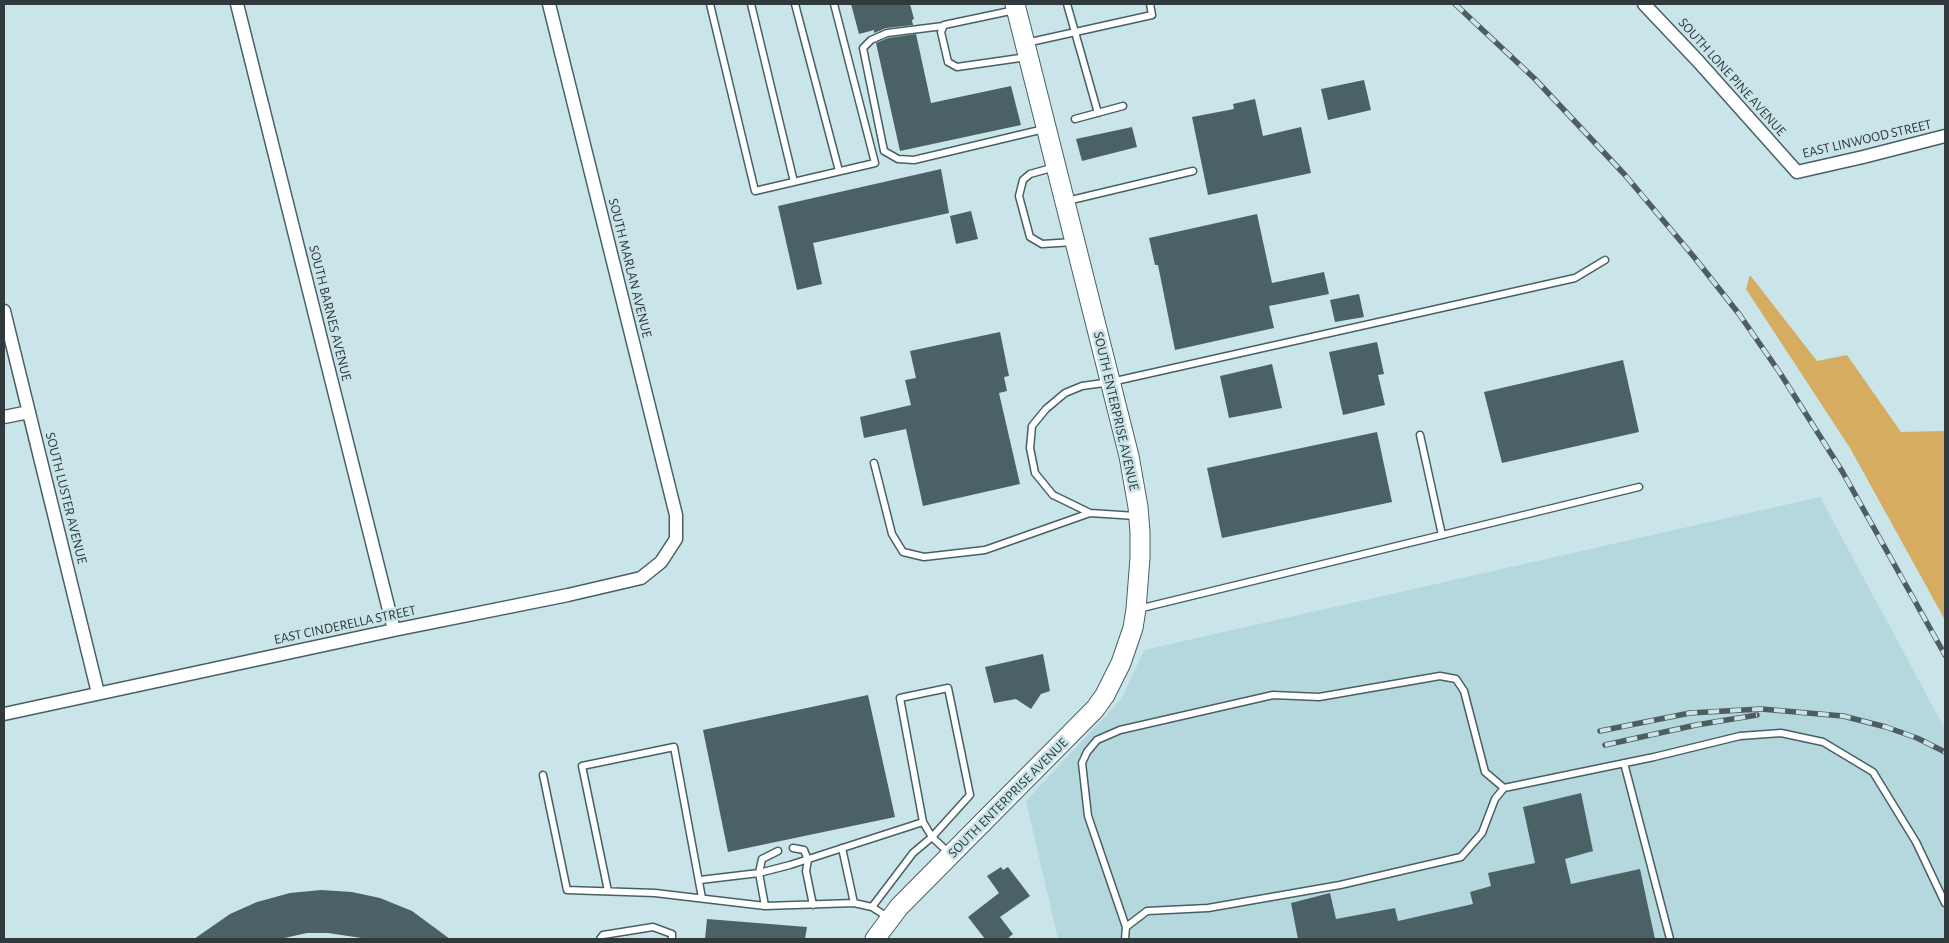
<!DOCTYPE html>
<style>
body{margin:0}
#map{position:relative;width:1949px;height:943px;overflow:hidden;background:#cae5e9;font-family:"Alegreya Sans",sans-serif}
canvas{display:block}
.frame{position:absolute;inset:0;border:5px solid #303a3c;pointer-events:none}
</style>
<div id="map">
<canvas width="1949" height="943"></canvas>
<div class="frame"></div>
</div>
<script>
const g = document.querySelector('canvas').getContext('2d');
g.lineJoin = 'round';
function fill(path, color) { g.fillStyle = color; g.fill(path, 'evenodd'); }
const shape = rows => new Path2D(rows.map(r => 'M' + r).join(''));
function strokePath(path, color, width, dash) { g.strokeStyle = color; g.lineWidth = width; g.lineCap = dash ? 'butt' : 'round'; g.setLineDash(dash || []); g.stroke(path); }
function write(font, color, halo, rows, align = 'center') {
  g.font = font + ' "Alegreya Sans",sans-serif'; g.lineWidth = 5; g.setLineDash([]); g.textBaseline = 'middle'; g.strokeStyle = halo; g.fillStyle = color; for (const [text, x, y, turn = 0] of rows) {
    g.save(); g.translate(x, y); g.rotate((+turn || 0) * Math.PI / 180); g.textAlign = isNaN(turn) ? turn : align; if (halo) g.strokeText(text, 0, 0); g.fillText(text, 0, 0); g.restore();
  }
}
fill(shape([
 [1820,497,1945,729,1945,939,1058,939,1026,801,1122,698,1144,650]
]), '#b5d8df');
fill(shape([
 [1750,275,1817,361,1847,355,1901,432,1945,431,1945,620,1850,448,1746,289]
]), '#d5ac60');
fill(shape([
 [851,4,910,4,914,19,912,20,913,25,886,28,874,33,874,30,859,34],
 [916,34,931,103,1011,86,1021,125,900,151,876,43,888,38],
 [1364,80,1371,110,1328,120,1321,89],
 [1255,99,1263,136,1301,127,1311,173,1208,195,1192,117,1234,109,1233,104],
 [1132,127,1137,147,1082,161,1076,139],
 [941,169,949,213,813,243,822,284,797,290,778,206],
 [971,211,978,239,956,244,950,216],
 [1257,214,1272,283,1324,272,1329,294,1269,306,1274,328,1175,350,1158,265,1155,265,1149,238],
 [1359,294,1364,317,1335,322,1330,300],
 [1000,332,1009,376,1004,377,1007,391,999,393,1020,484,923,506,906,429,864,438,860,417,911,405,905,380,916,378,910,351],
 [1377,342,1384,374,1378,375,1385,405,1343,415,1329,352],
 [1623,360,1639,432,1502,463,1484,392],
 [1272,364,1282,408,1229,418,1220,376],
 [1377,432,1392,502,1222,538,1207,468],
 [1043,654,1050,691,1041,694,1031,709,1016,699,994,703,985,667],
 [868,695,895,817,728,852,703,730],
 [1581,793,1593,851,1565,859,1571,884,1640,869,1655,939,1298,939,1291,903,1330,893,1336,919,1395,908,1398,921,1473,904,1470,892,1491,886,1488,873,1535,863,1523,807],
 [1001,867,1003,870,1008,867,1030,896,1000,917,1013,934,1007,939,985,939,968,917,999,893,987,876],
 [321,890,352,892,380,898,412,911,450,939,368,939,328,933,307,933,280,939,194,939,230,914,257,902,290,893],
 [707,919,807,927,805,939,705,939]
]), '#4a6266');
const lane = shape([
 [710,4,755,191,875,163,834,4],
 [751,4,794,182],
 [795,4,839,171],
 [1067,4,1098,113],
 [1015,10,944,25,941,32,948,62,957,67,1027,57],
 [943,26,887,33,871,40,863,48,884,151,898,159,914,160,1044,129],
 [1026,43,1152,15,1150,4],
 [1075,119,1123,106],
 [1055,167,1030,174,1023,180,1019,196,1030,237,1042,244,1074,242],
 [1067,201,1193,171],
 [1420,435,1442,535],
 [874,463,892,534,903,552,924,557,985,550,1090,513],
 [1136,516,1090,513,1053,495,1035,473,1030,448,1032,426,1046,409,1065,393,1082,386,1111,382,1575,278,1605,260],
 [1138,609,1639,487],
 [948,688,970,795,932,837,923,822,900,698,948,688],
 [1624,763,1670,939],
 [543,775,567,890,655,893,765,906,854,903,872,907],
 [793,848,804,850,808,860,806,871,813,905],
 [842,848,854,903],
 [700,880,759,873,790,865,923,822],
 [608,891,582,766,674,747,702,898],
 [765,906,759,873,762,859,778,851],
 [889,918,872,907,913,853,932,837,949,853],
 [1126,927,1088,816,1082,763,1087,752,1097,740,1120,730,1273,695,1319,697,1440,676,1456,679,1464,691,1485,772,1504,788],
 [600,939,603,935,653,927,672,934,672,939],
 [1125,939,1126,927,1147,911,1208,908,1340,885,1461,857,1482,833,1495,799,1504,788,1654,757,1740,736,1781,733,1823,742,1873,772,1916,842,1945,903]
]);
const street = shape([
 [237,4,394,630],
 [1644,4,1698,61,1797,172,1863,157,1945,136],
 [4,311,98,693],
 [4,417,29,412],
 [4,714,394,630,568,595,641,578,661,562,676,539,676,515,549,4]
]);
const secondary = shape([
 [875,939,899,907,1095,709,1105,695,1121,663,1133,628,1136,609,1140,558,1140,532,1138,507,1129,456,1015,4]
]);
strokePath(lane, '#486064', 9);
strokePath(street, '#486064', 15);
strokePath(secondary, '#486064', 21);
strokePath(lane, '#fff', 6);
strokePath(street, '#fff', 12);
strokePath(secondary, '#fff', 19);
const rail = shape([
 [1455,4,1535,79,1625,175,1694,257,1739,314,1780,373,1842,471,1945,655],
 [1600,731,1690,713,1761,709,1843,716,1886,727,1917,738,1945,752],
 [1605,745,1696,725,1757,715]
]);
strokePath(rail, '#505d60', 5.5);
strokePath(rail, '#cae5e9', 4, [11]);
write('14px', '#303a3c', '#cae5e9', [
 ["SOUTH LONE PINE AVENUE",1732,77,48],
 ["EAST LINWOOD STREET",1867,139,-13],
 ["SOUTH MARLAN AVENUE",630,268,76],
 ["SOUTH BARNES AVENUE",330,313,76],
 ["SOUTH ENTERPRISE AVENUE",1116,411,77],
 ["SOUTH LUSTER AVENUE",66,498,76],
 ["EAST CINDERELLA STREET",345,625,-12],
 ["SOUTH ENTERPRISE AVENUE",1008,798,-45]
]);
</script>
